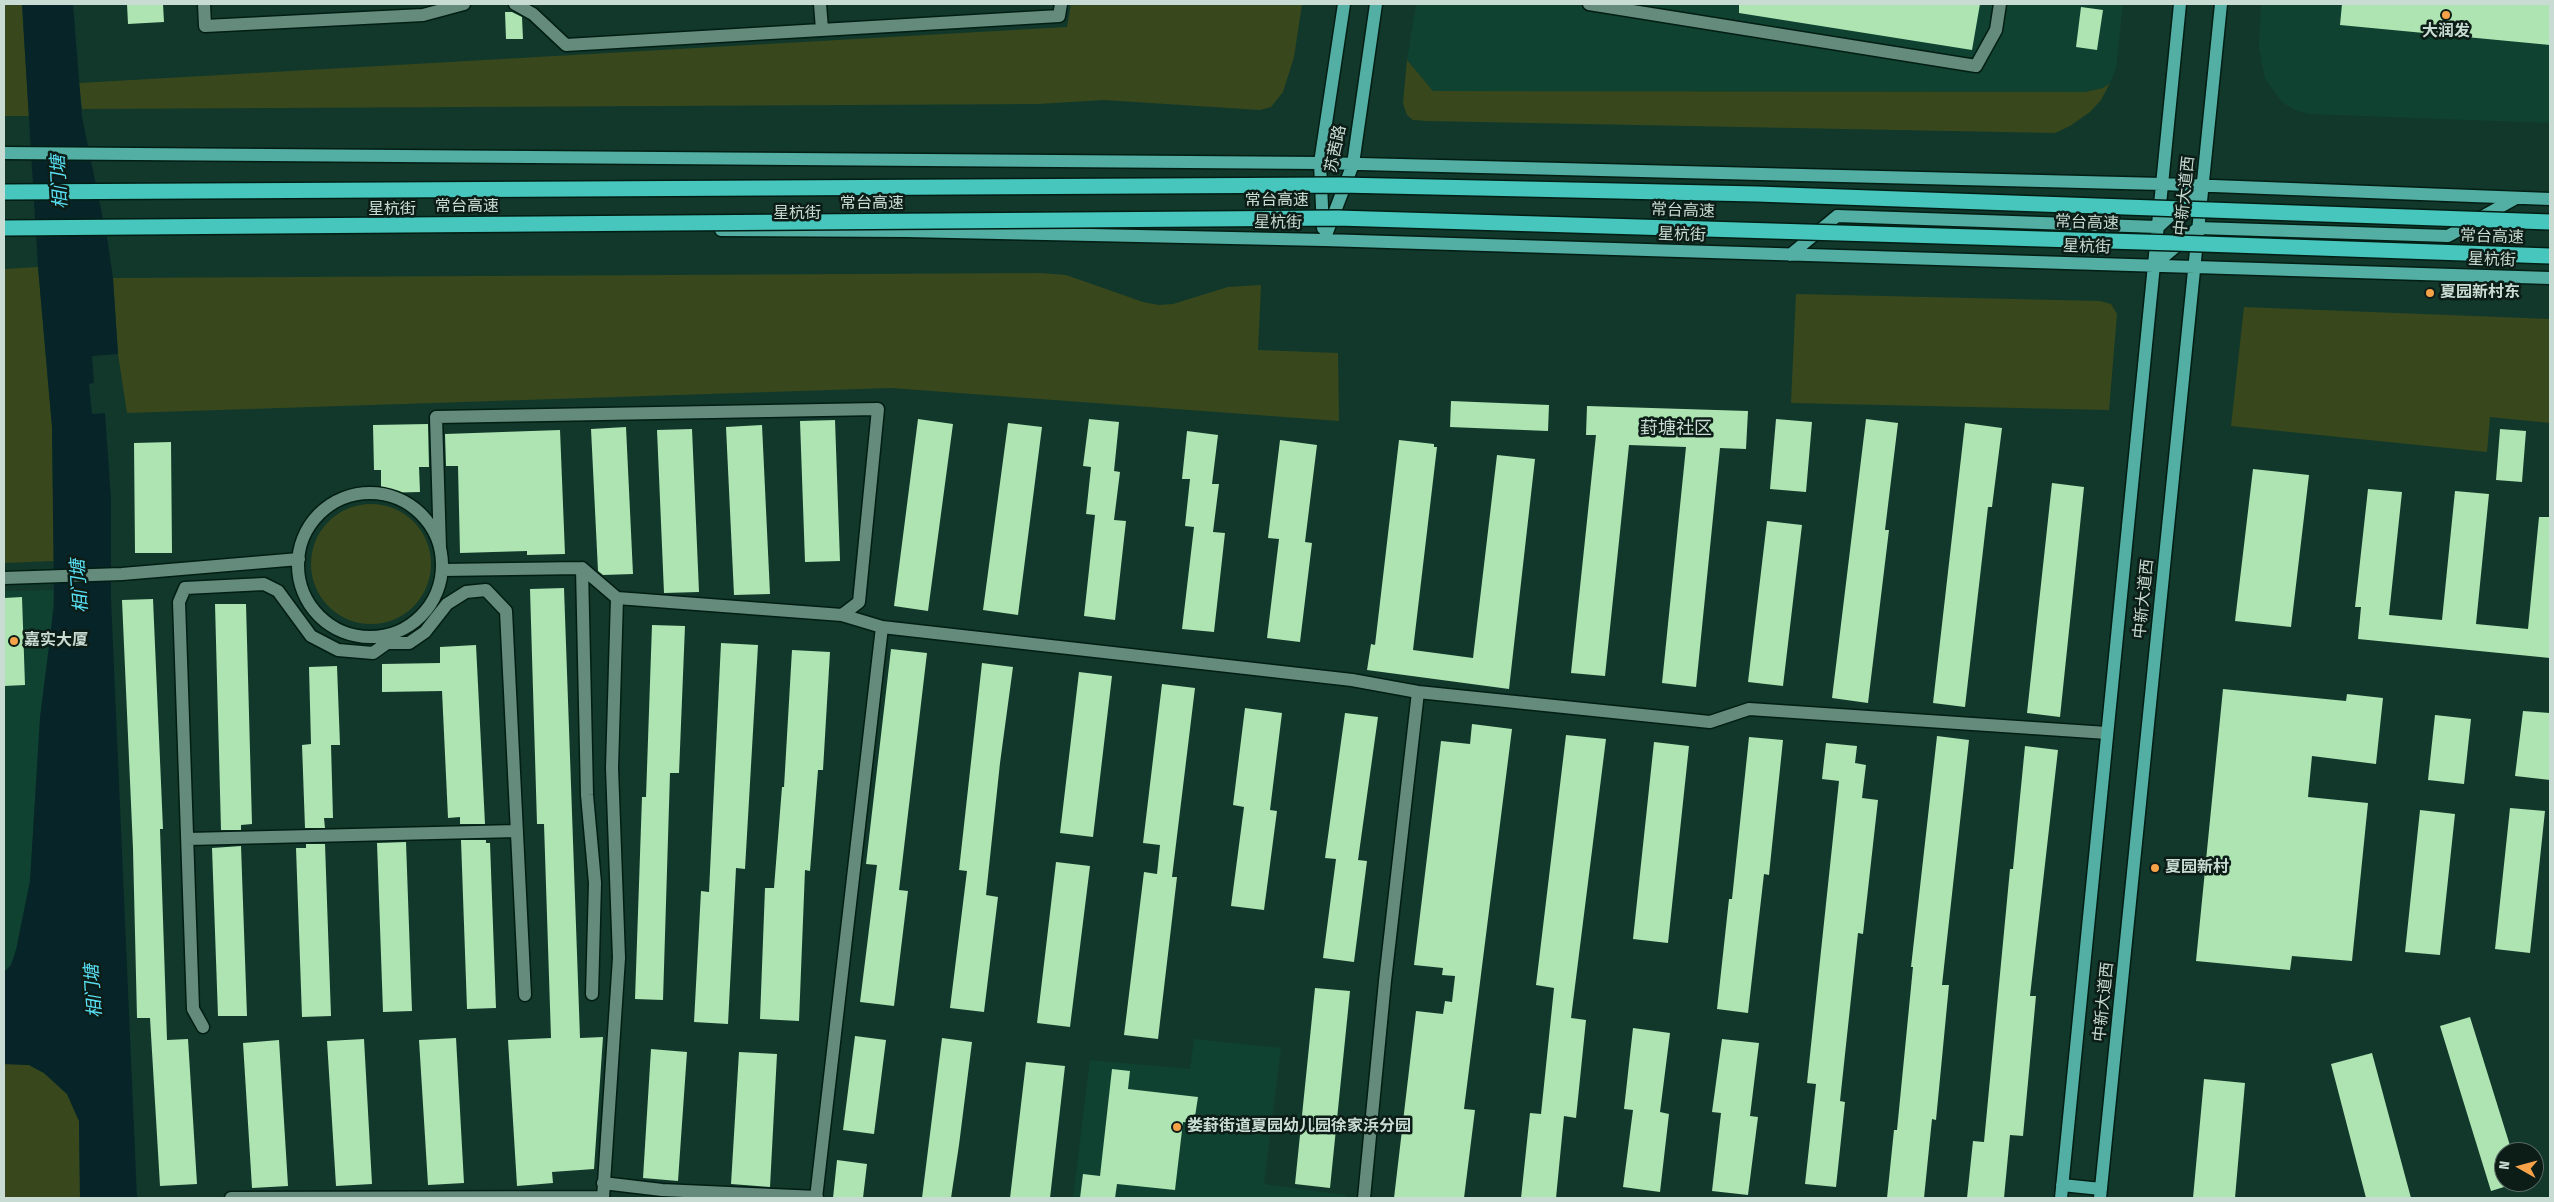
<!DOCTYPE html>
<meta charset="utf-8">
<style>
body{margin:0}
#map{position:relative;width:2554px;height:1202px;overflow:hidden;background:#12382b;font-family:"Fira Sans Condensed",sans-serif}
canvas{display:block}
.frame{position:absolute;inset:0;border:5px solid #c8dcd3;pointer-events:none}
.north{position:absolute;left:2494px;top:1142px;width:50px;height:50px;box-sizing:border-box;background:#0c1c16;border:1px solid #576962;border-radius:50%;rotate:277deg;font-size:14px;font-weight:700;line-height:20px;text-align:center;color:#c8dcd3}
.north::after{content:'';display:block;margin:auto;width:18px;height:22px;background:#f6a248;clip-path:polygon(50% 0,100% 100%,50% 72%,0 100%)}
</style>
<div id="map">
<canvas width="2554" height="1202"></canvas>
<div class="frame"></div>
<div class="north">N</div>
</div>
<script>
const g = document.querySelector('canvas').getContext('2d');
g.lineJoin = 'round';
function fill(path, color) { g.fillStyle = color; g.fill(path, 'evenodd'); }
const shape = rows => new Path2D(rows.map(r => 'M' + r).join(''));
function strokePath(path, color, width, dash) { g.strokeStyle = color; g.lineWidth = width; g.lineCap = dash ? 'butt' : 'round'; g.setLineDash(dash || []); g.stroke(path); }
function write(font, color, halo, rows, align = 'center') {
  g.font = font + ' "Fira Sans Condensed","Noto Sans SC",sans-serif'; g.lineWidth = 5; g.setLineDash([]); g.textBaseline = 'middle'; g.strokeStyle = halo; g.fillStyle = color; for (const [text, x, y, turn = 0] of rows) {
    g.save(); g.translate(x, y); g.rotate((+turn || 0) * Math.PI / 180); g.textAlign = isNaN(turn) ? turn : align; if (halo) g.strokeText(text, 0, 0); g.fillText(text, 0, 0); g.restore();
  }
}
fill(shape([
 [1416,4,2123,4,2116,68,2110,83,2103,88,2085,92,1433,91,1407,60],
 [2261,4,2550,4,2550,123,2310,114,2297,111,2283,103,2265,79,2259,47],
 [54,590,50,645,40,718,30,881,16,950,11,965,4,972,4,591],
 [1194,1039,1281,1048,1264,1184,1345,1195,1345,1198,1073,1198,1090,1060,1190,1069]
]), '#104231');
fill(shape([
 [4,4,22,4,29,116,4,116],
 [1071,4,1302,4,1294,57,1283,92,1271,107,1260,110,1104,100,1038,104,82,109,79,83,1067,27],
 [1407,60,1433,91,2085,92,2103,88,2110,83,2101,100,2090,112,2070,126,2055,133,1428,121,1413,120,1407,115,1403,103],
 [38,267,52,427,54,561,4,563,4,269],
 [1041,273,1066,275,1143,302,1159,305,1173,304,1228,287,1261,285,1258,350,1338,353,1339,421,891,388,127,413,118,354,113,278],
 [1796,294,2100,301,2111,304,2117,314,2109,410,1791,403],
 [2244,307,2550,319,2550,423,2490,417,2487,452,2231,426],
 '311 564a60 60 0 1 1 120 0a60 60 0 1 1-120 0Z',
 [4,1064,29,1065,44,1073,67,1094,79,1121,80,1198,4,1198]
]), '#38481c');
fill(shape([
 [22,4,73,4,82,117,108,243,113,279,118,354,92,356,94,383,89,384,92,414,105,413,111,499,111,598,137,1198,80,1198,79,1121,67,1094,44,1073,29,1065,4,1064,4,972,11,965,16,950,30,881,40,718,54,605,52,427,38,267]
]), '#072529');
fill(shape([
 [127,4,163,4,164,22,128,24],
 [1739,4,1980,4,1972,50,1739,13],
 [2342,4,2550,4,2550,45,2340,25],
 [2081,7,2103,10,2097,50,2076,47],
 [505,12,512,12,522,17,523,39,506,39],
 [1451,401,1549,405,1548,431,1450,427],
 [1587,406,1748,411,1746,449,1720,448,1696,687,1662,683,1686,447,1629,445,1605,676,1571,673,1596,435,1586,435],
 [918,419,953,424,928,611,894,606],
 [1089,419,1119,422,1114,471,1120,472,1114,520,1126,521,1115,620,1084,616,1095,515,1086,514,1091,467,1083,466],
 [1776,419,1812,422,1806,492,1770,489],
 [1866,419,1898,423,1885,530,1889,530,1868,703,1832,698],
 [835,420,840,561,805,562,800,421],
 [1008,423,1042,427,1018,615,983,610],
 [1965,423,2002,428,1992,507,1988,507,1965,707,1933,703],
 [428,424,429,467,419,467,420,492,381,493,381,470,374,470,373,425],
 [762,425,770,594,734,595,726,427],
 [626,427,633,574,603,575,598,571,591,429],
 [692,429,699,592,664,593,657,430],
 [2500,429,2526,431,2522,482,2496,480],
 [560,430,565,554,527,555,527,551,460,553,458,466,446,466,445,434],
 [1187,431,1218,435,1212,484,1219,484,1213,532,1225,533,1214,632,1182,629,1194,527,1185,526,1190,479,1182,479],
 [1280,440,1317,445,1305,542,1312,543,1300,642,1267,638,1279,539,1268,538],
 [1399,440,1434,444,1434,447,1437,447,1413,650,1473,658,1497,455,1535,459,1509,689,1367,670,1371,644,1375,645],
 [171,442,172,553,135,553,134,443],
 [2253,469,2309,475,2291,627,2235,621],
 [2052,483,2084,487,2060,717,2027,713],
 [2368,489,2402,492,2389,615,2442,620,2455,491,2489,494,2476,624,2528,629,2539,517,2550,517,2550,658,2358,639,2361,607,2355,607],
 [1767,521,1802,525,1783,686,1748,682],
 [564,588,580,1038,603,1037,594,1169,552,1172,553,1183,517,1186,508,1040,551,1038,544,824,537,824,530,589],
 [22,597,25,685,4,686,4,598],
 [153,599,163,829,160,829,167,1040,188,1039,197,1184,160,1186,150,1018,137,1018,133,849,122,600],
 [215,604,246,604,252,824,241,825,241,830,221,830],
 [652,625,685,626,679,773,670,773,663,1000,635,999,642,797,646,797],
 [721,643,758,645,745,869,736,868,728,1024,694,1022,701,891,709,892],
 [476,645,485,824,460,824,460,817,448,818,442,691,382,692,382,664,440,663,440,647],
 [891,649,927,653,899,890,908,891,894,1006,860,1002,877,865,866,864],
 [792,650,830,652,823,770,818,770,810,871,805,870,799,1021,760,1019,765,888,774,888,782,787,784,787],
 [982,663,1013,667,1000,763,986,895,998,897,984,1012,950,1008,967,871,959,870],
 [337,666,340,745,331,745,333,818,324,818,325,828,305,828,302,745,311,744,309,667],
 [1079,672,1112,676,1093,837,1060,833],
 [1162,684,1195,688,1172,877,1177,877,1158,1039,1124,1035,1144,872,1157,874,1160,845,1143,843],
 [2223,689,2346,701,2347,694,2383,698,2376,764,2312,756,2308,797,2368,803,2352,961,2292,956,2290,970,2196,961],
 [1245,708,1282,713,1270,810,1277,811,1264,910,1231,906,1244,807,1233,805],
 [2523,711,2550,713,2550,780,2515,776],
 [1345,713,1378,717,1358,860,1367,861,1354,962,1323,958,1336,859,1325,858],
 [2435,715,2471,719,2464,784,2428,780],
 [1472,724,1512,729,1464,1109,1475,1110,1464,1198,1394,1198,1416,1011,1443,1014,1445,1001,1452,1002,1455,976,1442,975,1443,968,1414,965,1441,741,1470,744],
 [1566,735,1606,739,1571,1018,1586,1020,1576,1118,1564,1116,1556,1198,1521,1198,1530,1113,1541,1114,1554,988,1536,985],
 [1937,736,1969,740,1942,985,1949,985,1936,1120,1932,1119,1924,1198,1887,1198,1894,1130,1897,1130,1913,967,1911,967],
 [1749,737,1783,740,1769,875,1764,874,1748,1013,1717,1009,1729,899,1732,899],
 [1654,742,1689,746,1668,943,1633,939],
 [1826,743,1857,746,1855,763,1866,765,1862,798,1878,800,1863,934,1858,933,1840,1101,1845,1102,1836,1187,1805,1184,1816,1084,1807,1083,1839,781,1822,779],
 [2025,746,2058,750,2030,996,2036,996,2023,1136,2010,1135,2004,1198,1967,1198,1973,1141,1984,1142,2010,869,2013,869],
 [2510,808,2545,811,2530,953,2495,949],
 [2420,810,2455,814,2440,955,2405,952],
 [461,840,486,840,486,843,490,843,496,1008,467,1009],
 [406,842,412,1011,383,1012,377,843],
 [306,844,325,844,331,1016,302,1017,296,848,306,848],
 [241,846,247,1016,218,1016,212,848],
 [1056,862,1090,866,1070,1027,1037,1023],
 [1315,988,1350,991,1330,1188,1295,1184],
 [2470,1017,2512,1152,2504,1152,2504,1187,2491,1191,2440,1026],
 [1633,1028,1670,1033,1660,1112,1669,1114,1660,1192,1623,1187,1633,1110,1624,1109],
 [855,1036,886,1040,874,1134,843,1130],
 [456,1038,464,1183,428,1185,419,1040],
 [942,1038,972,1042,959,1145,951,1198,922,1198],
 [364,1039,372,1184,336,1186,327,1041],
 [1722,1039,1759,1043,1750,1116,1758,1117,1748,1195,1712,1191,1721,1113,1712,1112],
 [279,1040,288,1186,252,1188,243,1043],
 [651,1049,687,1052,678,1181,643,1178],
 [739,1052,777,1054,770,1187,731,1184],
 [2372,1053,2411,1198,2366,1198,2331,1064],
 [1026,1062,1065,1066,1050,1198,1010,1198],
 [1112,1069,1130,1071,1128,1089,1198,1097,1194,1123,1183,1122,1175,1190,1117,1184,1115,1198,1080,1198,1083,1174,1100,1176],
 [2204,1079,2245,1083,2235,1198,2193,1198],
 [837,1160,867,1164,863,1198,833,1198]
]), '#ade4b1');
const minor = shape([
 [204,4,205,26,423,15,464,4],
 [515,4,533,14,566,45,1059,16,1061,4],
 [820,4,822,29],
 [1589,4,1976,66,1996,30,2000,4],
 '298 565a72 72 0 1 1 144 0a72 72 0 1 1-144 0Z',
 [440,548,436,417,878,409,859,602,842,615],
 [582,568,587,795,595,883,592,994],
 [442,570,582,568,617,598,612,768,619,958,603,1198],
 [4,578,122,574,299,559],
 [617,598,842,615,882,627,1352,680,1418,692,1710,722,1749,709,2107,733],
 [387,643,409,643,425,632,447,604,466,592,486,590,506,611,525,995],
 [188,839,517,831],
 [203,1027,193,1009,179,602,185,588,264,584,278,591,311,636,338,650,373,653,387,643,387,635],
 [603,1183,662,1190,817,1197],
 [231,1198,603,1197],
 [816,1198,882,627],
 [1364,1198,1385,981,1418,692]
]);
const major = shape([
 [4,153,1320,163,2162,184,2550,199],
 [1323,228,1320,163,1344,4],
 [721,230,906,231,1324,240,2550,278],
 [1324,240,1353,164,1376,4],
 [1790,255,1837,216,2158,227,2202,186],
 [2154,265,2198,228,2448,236,2516,198],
 [2062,1185,2101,1189],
 [2061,1198,2180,4],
 [2100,1198,2221,4]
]);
strokePath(minor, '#021e14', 15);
strokePath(major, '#021e14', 15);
strokePath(minor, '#648b7b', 12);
strokePath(major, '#53aea3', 12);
const highwayBridge = shape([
 [4,192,1340,185,1757,194,2550,222],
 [4,228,1337,218,2175,243,2550,256]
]);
strokePath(highwayBridge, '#021e14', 18, []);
strokePath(highwayBridge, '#47c6bd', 15);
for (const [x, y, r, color] of [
 [2446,15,5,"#f6a248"],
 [2430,293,5,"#f6a248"],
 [14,641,5,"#f6a248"],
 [2155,868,5,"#f6a248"],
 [1177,1127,5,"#f6a248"]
]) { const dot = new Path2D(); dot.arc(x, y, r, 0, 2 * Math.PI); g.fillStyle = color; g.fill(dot); strokePath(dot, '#0c1c16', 2); }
write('bold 16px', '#c8dcd3', '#0c1c16', [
 ["大润发",2446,32,"center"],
 ["夏园新村东",2440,293],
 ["嘉实大厦",24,641],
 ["夏园新村",2165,868],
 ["娄葑街道夏园幼儿园徐家浜分园",1187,1127]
], 'left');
write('16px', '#c8dcd3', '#0c1c16', [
 ["苏茜路",1336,149,-78],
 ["中新大道西",2185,196,-84],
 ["常台高速",1277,201],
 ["常台高速",872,204],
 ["常台高速",467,207],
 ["星杭街",392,210],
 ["常台高速",1683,211,2],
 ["星杭街",797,214],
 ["星杭街",1278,223,1],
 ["常台高速",2087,223,2],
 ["星杭街",1682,235,2],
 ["常台高速",2492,237,2],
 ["星杭街",2087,247,2],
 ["星杭街",2492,260,2],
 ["中新大道西",2144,599,-84],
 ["中新大道西",2104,1002,-84]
]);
write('italic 18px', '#59e0f4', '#0c1c16', [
 ["相门塘",60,182,-93],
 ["相门塘",80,586,-94],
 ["相门塘",94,991,-94]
]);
write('18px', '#c8dcd3', '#0c1c16', [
 ["葑塘社区",1676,429]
]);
</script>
